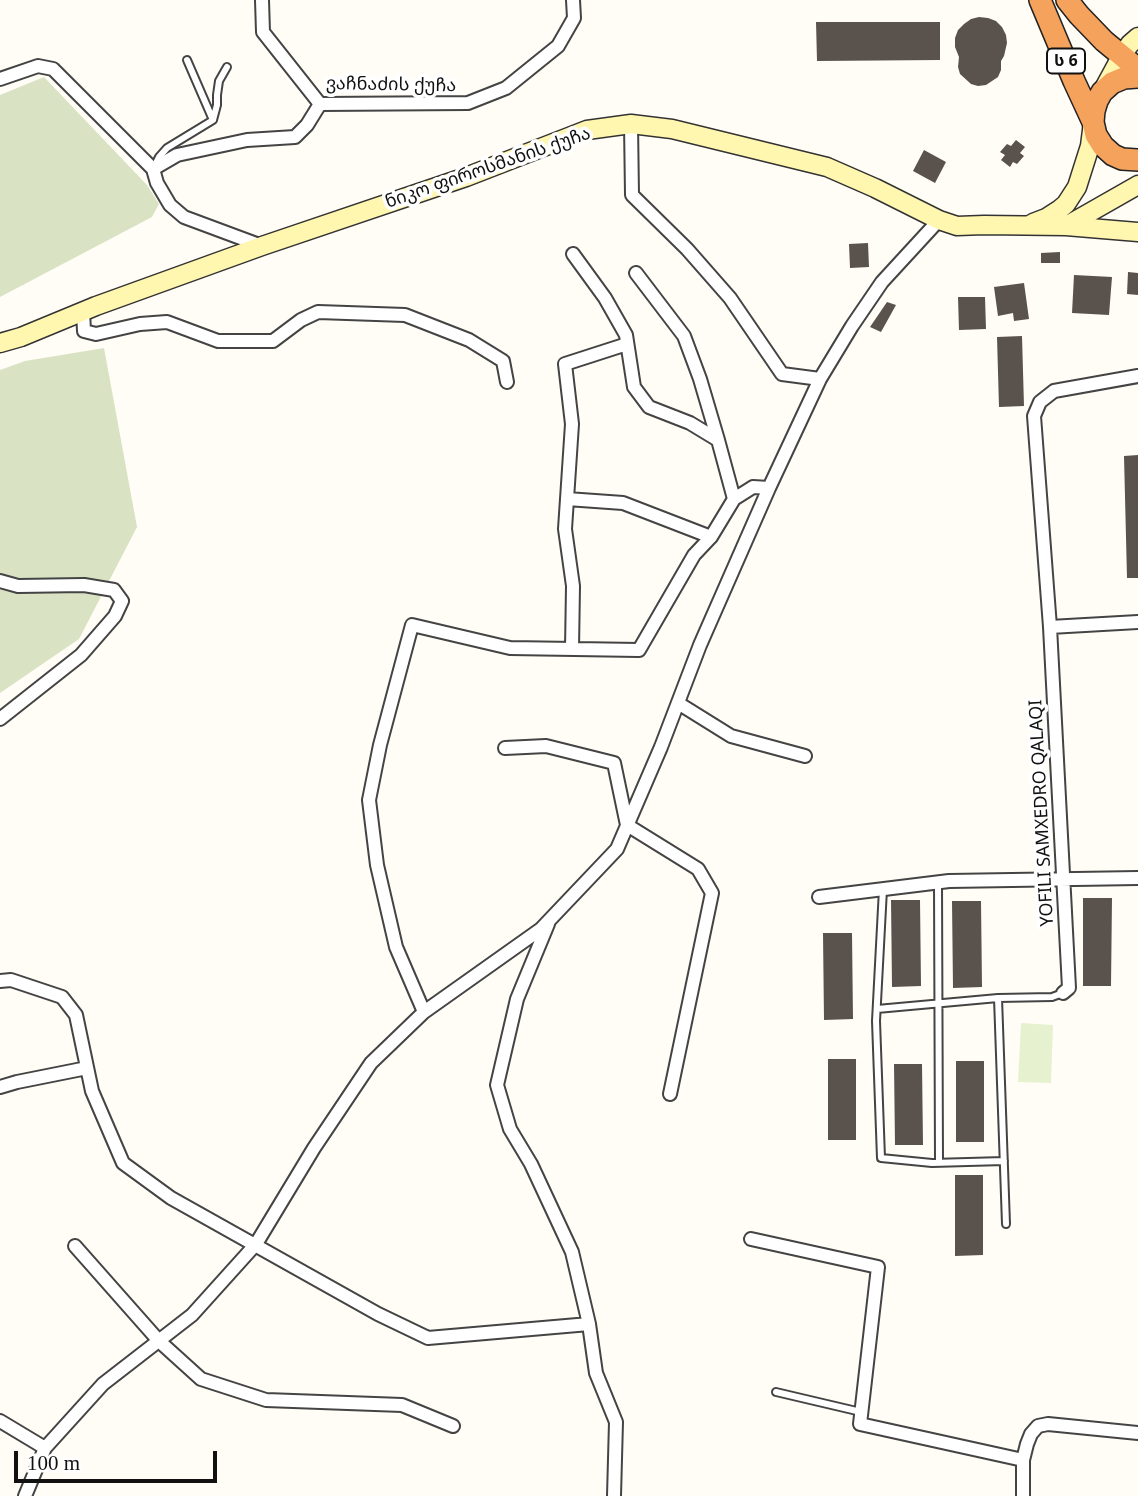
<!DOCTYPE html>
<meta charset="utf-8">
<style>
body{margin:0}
#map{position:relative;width:1138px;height:1496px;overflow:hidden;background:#fffdf5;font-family:Georgia,serif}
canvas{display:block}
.scale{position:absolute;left:14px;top:1451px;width:203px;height:32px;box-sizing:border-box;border:4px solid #111;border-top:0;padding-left:9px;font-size:21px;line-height:24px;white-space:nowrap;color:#111;-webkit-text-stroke:5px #fff;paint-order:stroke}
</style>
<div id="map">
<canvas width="1138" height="1496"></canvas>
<div class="scale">100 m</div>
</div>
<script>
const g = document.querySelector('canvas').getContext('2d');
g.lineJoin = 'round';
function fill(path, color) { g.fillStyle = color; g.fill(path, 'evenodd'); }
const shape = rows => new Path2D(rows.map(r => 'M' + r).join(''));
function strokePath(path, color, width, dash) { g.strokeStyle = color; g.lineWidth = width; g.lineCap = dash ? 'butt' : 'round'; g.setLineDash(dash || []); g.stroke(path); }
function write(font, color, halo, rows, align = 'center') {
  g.font = font + ' Georgia,"Noto Sans Georgian",serif'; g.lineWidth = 7; g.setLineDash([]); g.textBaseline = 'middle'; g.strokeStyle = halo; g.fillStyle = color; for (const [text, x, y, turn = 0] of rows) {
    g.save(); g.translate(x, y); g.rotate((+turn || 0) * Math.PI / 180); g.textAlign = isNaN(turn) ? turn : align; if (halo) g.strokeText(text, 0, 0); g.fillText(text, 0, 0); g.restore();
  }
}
fill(shape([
 [44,77,147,185,159,204,152,217,0,297,0,95],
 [104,348,137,527,79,639,0,693,0,370,25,361]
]), '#d9e3c4');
fill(shape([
 [1021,1023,1053,1025,1051,1083,1018,1082]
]), '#e6f2cf');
fill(shape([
 [979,17,988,18,996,21,1002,27,1006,35,1007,43,1004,56,1001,61,1001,70,998,77,986,85,978,86,971,84,960,74,958,67,959,57,955,47,955,38,958,30,964,24,971,19],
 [816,22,940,22,940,60,817,61],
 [1016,140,1025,147,1020,153,1024,156,1017,164,1013,162,1010,167,1001,160,1005,155,1000,152,1007,144,1011,146],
 [924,150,946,162,935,183,913,171],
 [868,243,869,267,850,268,849,244],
 [1060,252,1060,263,1041,263,1041,253],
 [1128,272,1138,273,1138,295,1127,294],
 [1074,275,1112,277,1109,315,1072,313],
 [1024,283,1029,319,1014,321,1013,313,998,316,994,287],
 [958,297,985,297,986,329,959,330],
 [887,302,896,305,881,332,870,327],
 [1022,336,1024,406,999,407,997,337],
 [1138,455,1138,578,1127,578,1124,456],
 [1083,898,1112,898,1111,986,1083,986],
 [891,900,920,900,921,986,892,987],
 [952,901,981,901,982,987,953,988],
 [823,933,852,933,853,1019,824,1020],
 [828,1059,856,1059,856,1140,828,1140],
 [956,1061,984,1061,984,1142,956,1142],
 [894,1064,922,1064,923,1145,895,1145],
 [955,1175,983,1175,983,1255,955,1256]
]), '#5a524d');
const lane = shape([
 [187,60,213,120],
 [154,167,159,157,167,148,213,120,217,105,217,95,219,81,227,67],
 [938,883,939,1163],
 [883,889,876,1021,881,1158,932,1163,1004,1161],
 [998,998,1006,1224],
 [877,1009,998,998,1052,997,1063,993],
 [776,1392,861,1412]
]);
const street = shape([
 [262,0,263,32,320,104,468,103,506,88,558,46,574,18,573,0],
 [0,79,38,66,53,69,153,169,157,183,170,205,184,217,262,246],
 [631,124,632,195,687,249,730,298,782,374,820,379],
 [153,169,177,155,247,140,295,137,307,125,320,104],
 [573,254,605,298,626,335,634,387,649,407,690,423,718,440,734,499],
 [636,273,684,336,700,379,718,440],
 [83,311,84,331,96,334,140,324,167,322,218,341,273,341,301,320,318,312,405,315,469,340,503,361,507,382],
 [567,499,623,503,711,537],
 [0,581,18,586,84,585,114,590,122,601,115,616,81,655,0,719],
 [1050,627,1138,622],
 [572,649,573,586,565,529,572,424,565,364,627,344],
 [678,703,731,736,805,756],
 [505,748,546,746,614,763,627,825,698,869,712,893,670,1094],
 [819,897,949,881,1138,878],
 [548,924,517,999,497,1085,510,1129,531,1164,572,1252,589,1324,596,1373,616,1422,614,1496],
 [0,981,11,980,62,997,76,1015,92,1091,123,1163,171,1198,378,1314,428,1338,589,1324],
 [1063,993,1069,988,1050,627,1034,416,1040,402,1054,391,1138,376],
 [424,1012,396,947,377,865,369,800,380,745,412,625,510,648,639,650,694,555,711,537,734,499,753,487,769,488],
 [0,1087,17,1082,87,1068],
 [751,1239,878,1267,860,1424,1023,1460,1023,1496],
 [75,1246,159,1341,201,1379,266,1400,402,1405,453,1426],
 [0,1421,45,1448],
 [1023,1460,1027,1444,1031,1434,1038,1426,1048,1424,1138,1433],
 [25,1496,45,1448,103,1384,192,1315,256,1244,314,1148,371,1063,424,1012,541,929,617,849,661,747,700,645,769,488,820,379,852,326,882,282,939,220]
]);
const secondary = shape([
 [1102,92,1122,55,1130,44,1138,37],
 [1033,223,1046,218,1060,209,1066,204,1077,187,1090,146,1093,122],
 [1066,226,1138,185],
 [0,343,21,337,96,306,262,246,466,177,587,130,631,124,672,129,827,167,875,188,939,220,957,226,984,225,1066,226,1138,232]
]);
const highway = shape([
 [1040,0,1074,81,1093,122],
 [1067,0,1079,15,1104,41,1138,69],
 [1138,77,1124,78,1112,83,1102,92,1097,101,1094,111,1093,122,1096,135,1103,146,1113,155,1122,159,1138,160]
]);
strokePath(lane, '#444', 10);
strokePath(street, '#444', 16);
strokePath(secondary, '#333', 21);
strokePath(highway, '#222', 24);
strokePath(lane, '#fff', 6);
strokePath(street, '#fff', 12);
strokePath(secondary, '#fff6b0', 18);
strokePath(highway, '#f5a25d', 21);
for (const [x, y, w] of [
 [1066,61,38]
]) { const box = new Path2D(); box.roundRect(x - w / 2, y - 12.5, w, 25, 5); g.fillStyle = '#fff'; g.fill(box); strokePath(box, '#111', 2); }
write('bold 16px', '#111', null, [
 ["ს 6",1066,61]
]);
write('18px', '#111', '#fff', [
 ["ვაჩნაძის ქუჩა",391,85,1],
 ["ნიკო ფიროსმანის ქუჩა",488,168,-19],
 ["YOFILI SAMXEDRO QALAQI",1042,813,-93]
]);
</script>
